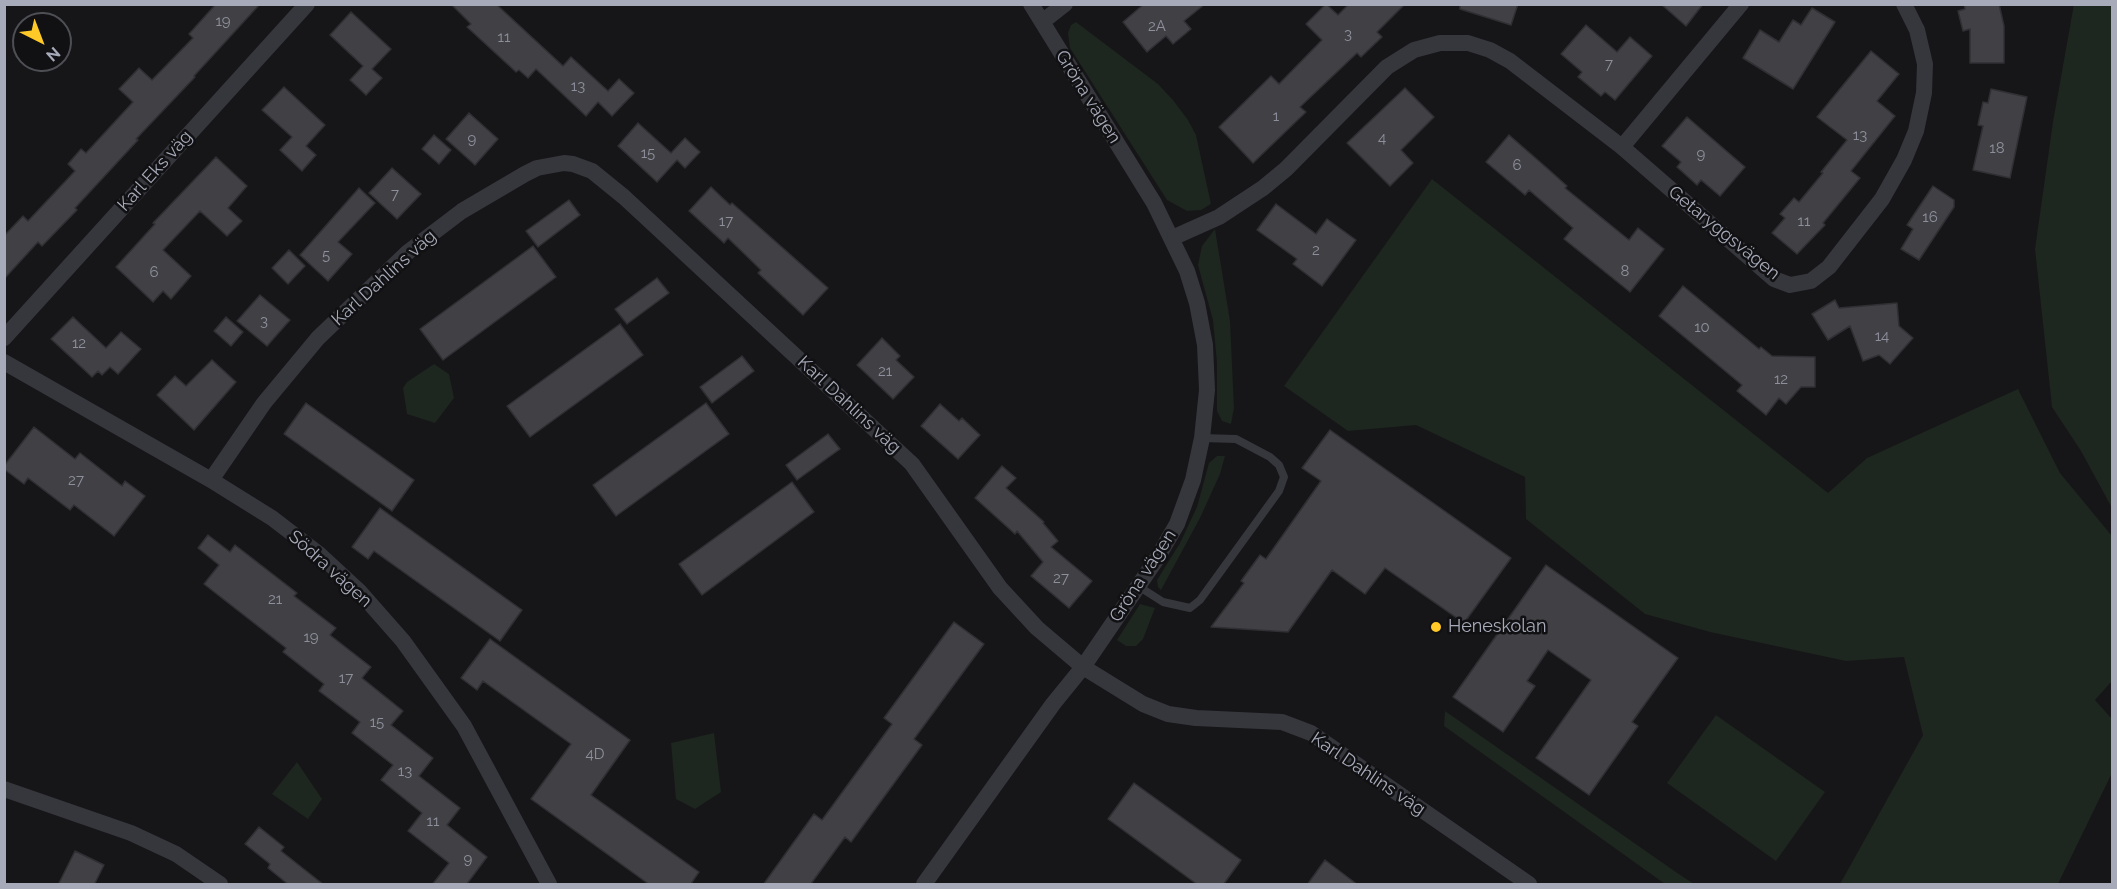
<!DOCTYPE html>
<meta charset="utf-8">
<style>
body{margin:0}
#map{position:relative;width:2117px;height:889px;overflow:hidden;background:#161618;font-family:Raleway,sans-serif}
canvas{display:block}
.frame{position:absolute;inset:0;border:6px solid #a7abb9;pointer-events:none}
.north{position:absolute;left:12px;top:12px;width:60px;height:60px;box-sizing:border-box;background:#111113;border:2px solid #4d4f55;border-radius:50%;rotate:138deg;font-size:16px;font-weight:700;line-height:24px;text-align:center;color:#a7abb9}
.north::after{content:'';display:block;margin:auto;width:21px;height:27px;background:#ffc927;clip-path:polygon(50% 0,100% 100%,50% 72%,0 100%)}
</style>
<div id="map">
<canvas width="2117" height="889"></canvas>
<div class="frame"></div>
<div class="north">N</div>
</div>
<script>
const g = document.querySelector('canvas').getContext('2d');
g.lineJoin = 'round';
function fill(path, color) { g.fillStyle = color; g.fill(path, 'evenodd'); }
const shape = rows => new Path2D(rows.map(r => 'M' + r).join(''));
function strokePath(path, color, width, dash) { g.strokeStyle = color; g.lineWidth = width; g.lineCap = dash ? 'butt' : 'round'; g.setLineDash(dash || []); g.stroke(path); }
function write(font, color, halo, rows, align = 'center') {
  g.font = font + ' Raleway,sans-serif'; g.lineWidth = 5; g.setLineDash([]); g.textBaseline = 'middle'; g.strokeStyle = halo; g.fillStyle = color; for (const [text, x, y, turn = 0] of rows) {
    g.save(); g.translate(x, y); g.rotate((+turn || 0) * Math.PI / 180); g.textAlign = isNaN(turn) ? turn : align; if (halo) g.strokeText(text, 0, 0); g.fillText(text, 0, 0); g.restore();
  }
}
fill(shape([
 [2074,4,2112,5,2112,508,2081,451,2052,407,2035,249,2053,122],
 [1076,22,1158,84,1173,100,1188,120,1196,135,1211,204,1201,210,1187,211,1167,200,1070,48,1068,33,1071,25],
 [1432,179,1828,493,1867,458,2018,389,2060,473,2112,536,2112,681,2095,700,2112,719,2112,773,2058,884,1840,884,1923,735,1904,657,1846,661,1710,632,1645,614,1526,519,1525,477,1416,425,1348,431,1284,386],
 [1215,229,1230,321,1234,408,1231,424,1222,421,1217,411,1217,363,1213,320,1198,265,1202,246],
 [434,364,449,374,454,398,435,423,407,414,403,388,407,382],
 [1217,456,1225,456,1220,474,1200,518,1161,590,1158,587,1157,580,1180,543,1197,507,1209,463],
 [1140,604,1155,608,1143,639,1136,646,1126,646,1117,640],
 [1445,711,1673,870,1694,884,1665,884,1444,726],
 [1716,715,1825,792,1776,861,1667,783],
 [714,733,721,792,695,809,676,799,671,743],
 [297,762,322,799,308,819,272,794]
]), '#1d261f');
const building = shape([
 [216,4,260,4,194,76,195,77,136,139,138,140,75,208,77,210,42,246,38,242,4,279,4,236,23,216,28,221,75,171,68,164,81,149,86,153,133,102,119,89,139,68,152,80,193,38,189,34,216,4],
 [451,4,496,4,563,66,571,57,608,91,619,79,634,93,612,116,598,102,586,116,536,69,528,78,519,70,516,72,467,27,471,24,451,4],
 [1144,4,1205,4,1184,21,1191,29,1173,44,1166,36,1147,52,1123,22,1144,4],
 [1326,4,1338,15,1349,4,1405,4,1377,32,1382,37,1361,57,1357,53,1300,107,1306,112,1253,163,1219,127,1271,76,1279,84,1322,40,1306,24,1326,4],
 [1460,4,1518,4,1511,25,1460,9,1460,4],
 [1661,4,1703,4,1686,26,1661,4],
 [1964,4,1999,4,2004,26,2004,63,1970,63,1970,29,1963,31,1958,11,1965,9,1964,4],
 [1812,8,1835,22,1793,89,1743,58,1760,30,1779,42,1793,20,1801,25,1812,8],
 [351,12,391,49,372,69,382,78,366,95,350,80,363,66,330,35,351,12],
 [1586,25,1617,52,1630,37,1652,56,1615,100,1605,92,1601,96,1578,77,1582,72,1561,54,1586,25],
 [1871,51,1899,74,1877,101,1895,116,1851,171,1860,178,1823,223,1825,225,1797,254,1772,233,1785,218,1780,214,1794,198,1799,202,1823,173,1821,172,1847,140,1817,117,1871,51],
 [284,87,325,125,306,146,316,155,302,171,280,150,292,137,262,110,284,87],
 [1405,88,1434,117,1401,150,1413,163,1390,186,1347,143,1405,88],
 [1991,89,2027,97,2010,178,1973,170,1983,126,1978,125,1983,102,1988,103,1991,89],
 [469,113,498,139,475,165,446,139,469,113],
 [1687,117,1745,167,1720,196,1701,180,1697,185,1677,167,1681,162,1662,146,1687,117],
 [638,123,671,153,685,138,700,152,685,168,677,160,657,182,618,146,638,123],
 [434,135,451,150,439,164,422,149,434,135],
 [1509,135,1548,169,1567,186,1565,188,1629,240,1638,228,1664,249,1630,292,1564,239,1573,228,1529,190,1525,195,1486,162,1509,135],
 [216,157,247,186,228,208,242,221,227,236,200,211,163,250,191,276,171,299,163,291,153,302,116,267,155,224,153,223,216,157],
 [392,168,421,194,397,219,369,193,392,168],
 [1933,186,1954,200,1954,207,1919,260,1901,249,1913,229,1907,225,1933,186],
 [711,187,730,205,732,203,828,288,803,315,758,273,761,270,728,238,724,243,689,211,711,187],
 [359,188,375,203,338,242,352,254,328,281,300,255,359,188],
 [569,200,580,215,538,247,526,231,569,200],
 [1276,204,1316,234,1327,219,1356,240,1322,286,1293,264,1297,259,1257,230,1276,204],
 [533,246,556,277,443,360,420,329,533,246],
 [289,250,305,266,288,284,272,268,289,250],
 [657,278,669,293,627,324,615,309,657,278],
 [1683,286,1759,349,1761,347,1772,356,1815,357,1815,387,1801,387,1786,404,1779,398,1766,415,1737,391,1742,385,1659,316,1683,286],
 [260,295,290,320,267,346,237,321,260,295],
 [1835,300,1839,308,1897,303,1899,326,1913,338,1890,364,1879,355,1863,361,1850,326,1828,340,1812,314,1835,300],
 [73,317,106,348,121,332,141,349,118,374,110,367,102,375,98,371,92,377,51,339,73,317],
 [226,317,243,332,231,346,214,331,226,317],
 [620,324,643,355,530,437,507,406,620,324],
 [882,338,900,356,896,360,914,377,893,399,857,365,882,338],
 [742,356,754,371,712,403,700,387,742,356],
 [212,360,236,382,194,430,157,395,175,376,186,386,212,360],
 [306,403,414,480,392,511,284,434,306,403],
 [706,403,729,434,616,516,593,485,706,403],
 [940,404,959,421,962,418,980,435,958,459,921,426,940,404],
 [34,427,75,459,80,453,122,486,125,481,145,496,114,536,74,505,70,510,28,478,24,484,4,469,4,466,34,427],
 [1330,430,1511,558,1464,623,1385,568,1365,594,1332,570,1288,632,1211,627,1244,583,1241,581,1260,555,1266,559,1321,481,1302,468,1330,430],
 [828,434,840,449,797,480,786,465,828,434],
 [1002,466,1016,478,1006,488,1044,522,1043,523,1058,541,1051,547,1092,581,1069,608,1031,576,1043,562,1017,531,1015,534,975,498,1002,466],
 [792,482,814,512,702,595,679,564,792,482],
 [380,508,522,610,500,641,374,551,368,559,352,547,380,508],
 [208,535,230,552,235,545,297,593,294,596,336,628,330,635,371,667,362,678,403,711,391,725,433,758,419,776,460,808,447,825,487,857,466,885,432,885,449,863,408,831,422,813,381,780,393,765,352,733,360,722,319,691,324,684,283,652,286,648,204,584,219,565,198,548,208,535],
 [1546,565,1678,658,1632,722,1638,726,1589,795,1536,758,1591,680,1548,650,1527,681,1535,686,1503,732,1453,697,1546,565],
 [954,622,984,644,914,739,922,745,851,842,845,837,810,885,763,885,814,814,822,820,892,724,884,718,954,622],
 [490,639,630,740,591,795,699,872,690,885,650,885,531,799,571,744,483,681,477,690,461,678,490,639],
 [1134,783,1241,860,1223,885,1198,885,1108,819,1134,783],
 [259,827,284,847,281,851,324,885,289,885,268,868,270,864,245,844,259,827],
 [75,851,104,865,94,885,58,885,75,851],
 [1325,860,1358,885,1307,885,1325,860]
]);
fill(building, '#404045');
strokePath(building, '#303034', 1.5);
strokePath(shape([
 [1138,586,1163,602,1190,608,1200,600,1279,491,1284,477,1279,465,1270,457,1236,439,1202,438]
]), '#36373d', 8);
strokePath(shape([
 [1042,22,1065,4],
 [1622,147,1741,4],
 [1172,238,1219,217,1263,188,1286,169,1387,67,1414,50,1440,43,1468,43,1490,50,1510,61,1622,147,1774,279,1790,285,1811,281,1829,267,1882,199,1904,160,1916,131,1924,93,1925,64,1917,30,1904,4],
 [4,338,307,4],
 [4,362,211,480,272,518,319,554,359,591,403,641,464,726,549,884],
 [211,480,264,403,318,338,408,252,462,211,525,174,537,168,564,163,573,164,592,171,624,197,912,464,1000,588,1037,628,1083,667,1143,704,1168,714,1196,718,1282,722,1311,733,1529,884],
 [4,789,131,833,176,854,220,884],
 [924,884,1053,704,1083,667,1156,560,1177,524,1193,480,1202,438,1207,390,1205,345,1197,303,1187,271,1154,203,1031,4]
]), '#36373d', 16);
for (const [x, y, r, color] of [
 [1436,627,6,"#ffc927"]
]) { const dot = new Path2D(); dot.arc(x, y, r, 0, 2 * Math.PI); g.fillStyle = color; g.fill(dot); strokePath(dot, '#111113', 2); }
write('15px', '#8d909c', null, [
 ["19",223,21],
 ["2A",1157,26],
 ["3",1348,34],
 ["11",504,37],
 ["7",1609,64],
 ["13",578,86],
 ["1",1276,116],
 ["13",1860,135],
 ["4",1382,138],
 ["9",472,139],
 ["18",1997,148],
 ["15",648,153],
 ["9",1701,154],
 ["6",1517,165],
 ["7",395,194],
 ["16",1930,217],
 ["17",726,221],
 ["11",1804,221],
 ["2",1316,250],
 ["5",326,255],
 ["8",1625,271],
 ["6",154,272],
 ["3",264,321],
 ["10",1702,327],
 ["14",1882,336],
 ["12",79,343],
 ["21",885,371],
 ["12",1781,379],
 ["27",76,480],
 ["27",1061,578],
 ["21",275,599],
 ["19",311,637],
 ["17",346,678],
 ["15",377,722],
 ["4D",595,754],
 ["13",405,771],
 ["11",433,821],
 ["9",468,859]
]);
write('18px', '#a7abb9', '#111113', [
 ["Gröna vägen",1088,97,58],
 ["Karl Eks väg",155,171,-48],
 ["Getaryggsvägen",1724,233,39],
 ["Karl Dahlins väg",384,278,-42],
 ["Karl Dahlins väg",849,405,43],
 ["Södra vägen",330,569,42],
 ["Gröna vägen",1143,576,-57],
 ["Karl Dahlins väg",1368,774,34]
]);
write('18px', '#a7abb9', '#111113', [
 ["Heneskolan",1448,627]
], 'left');
</script>
